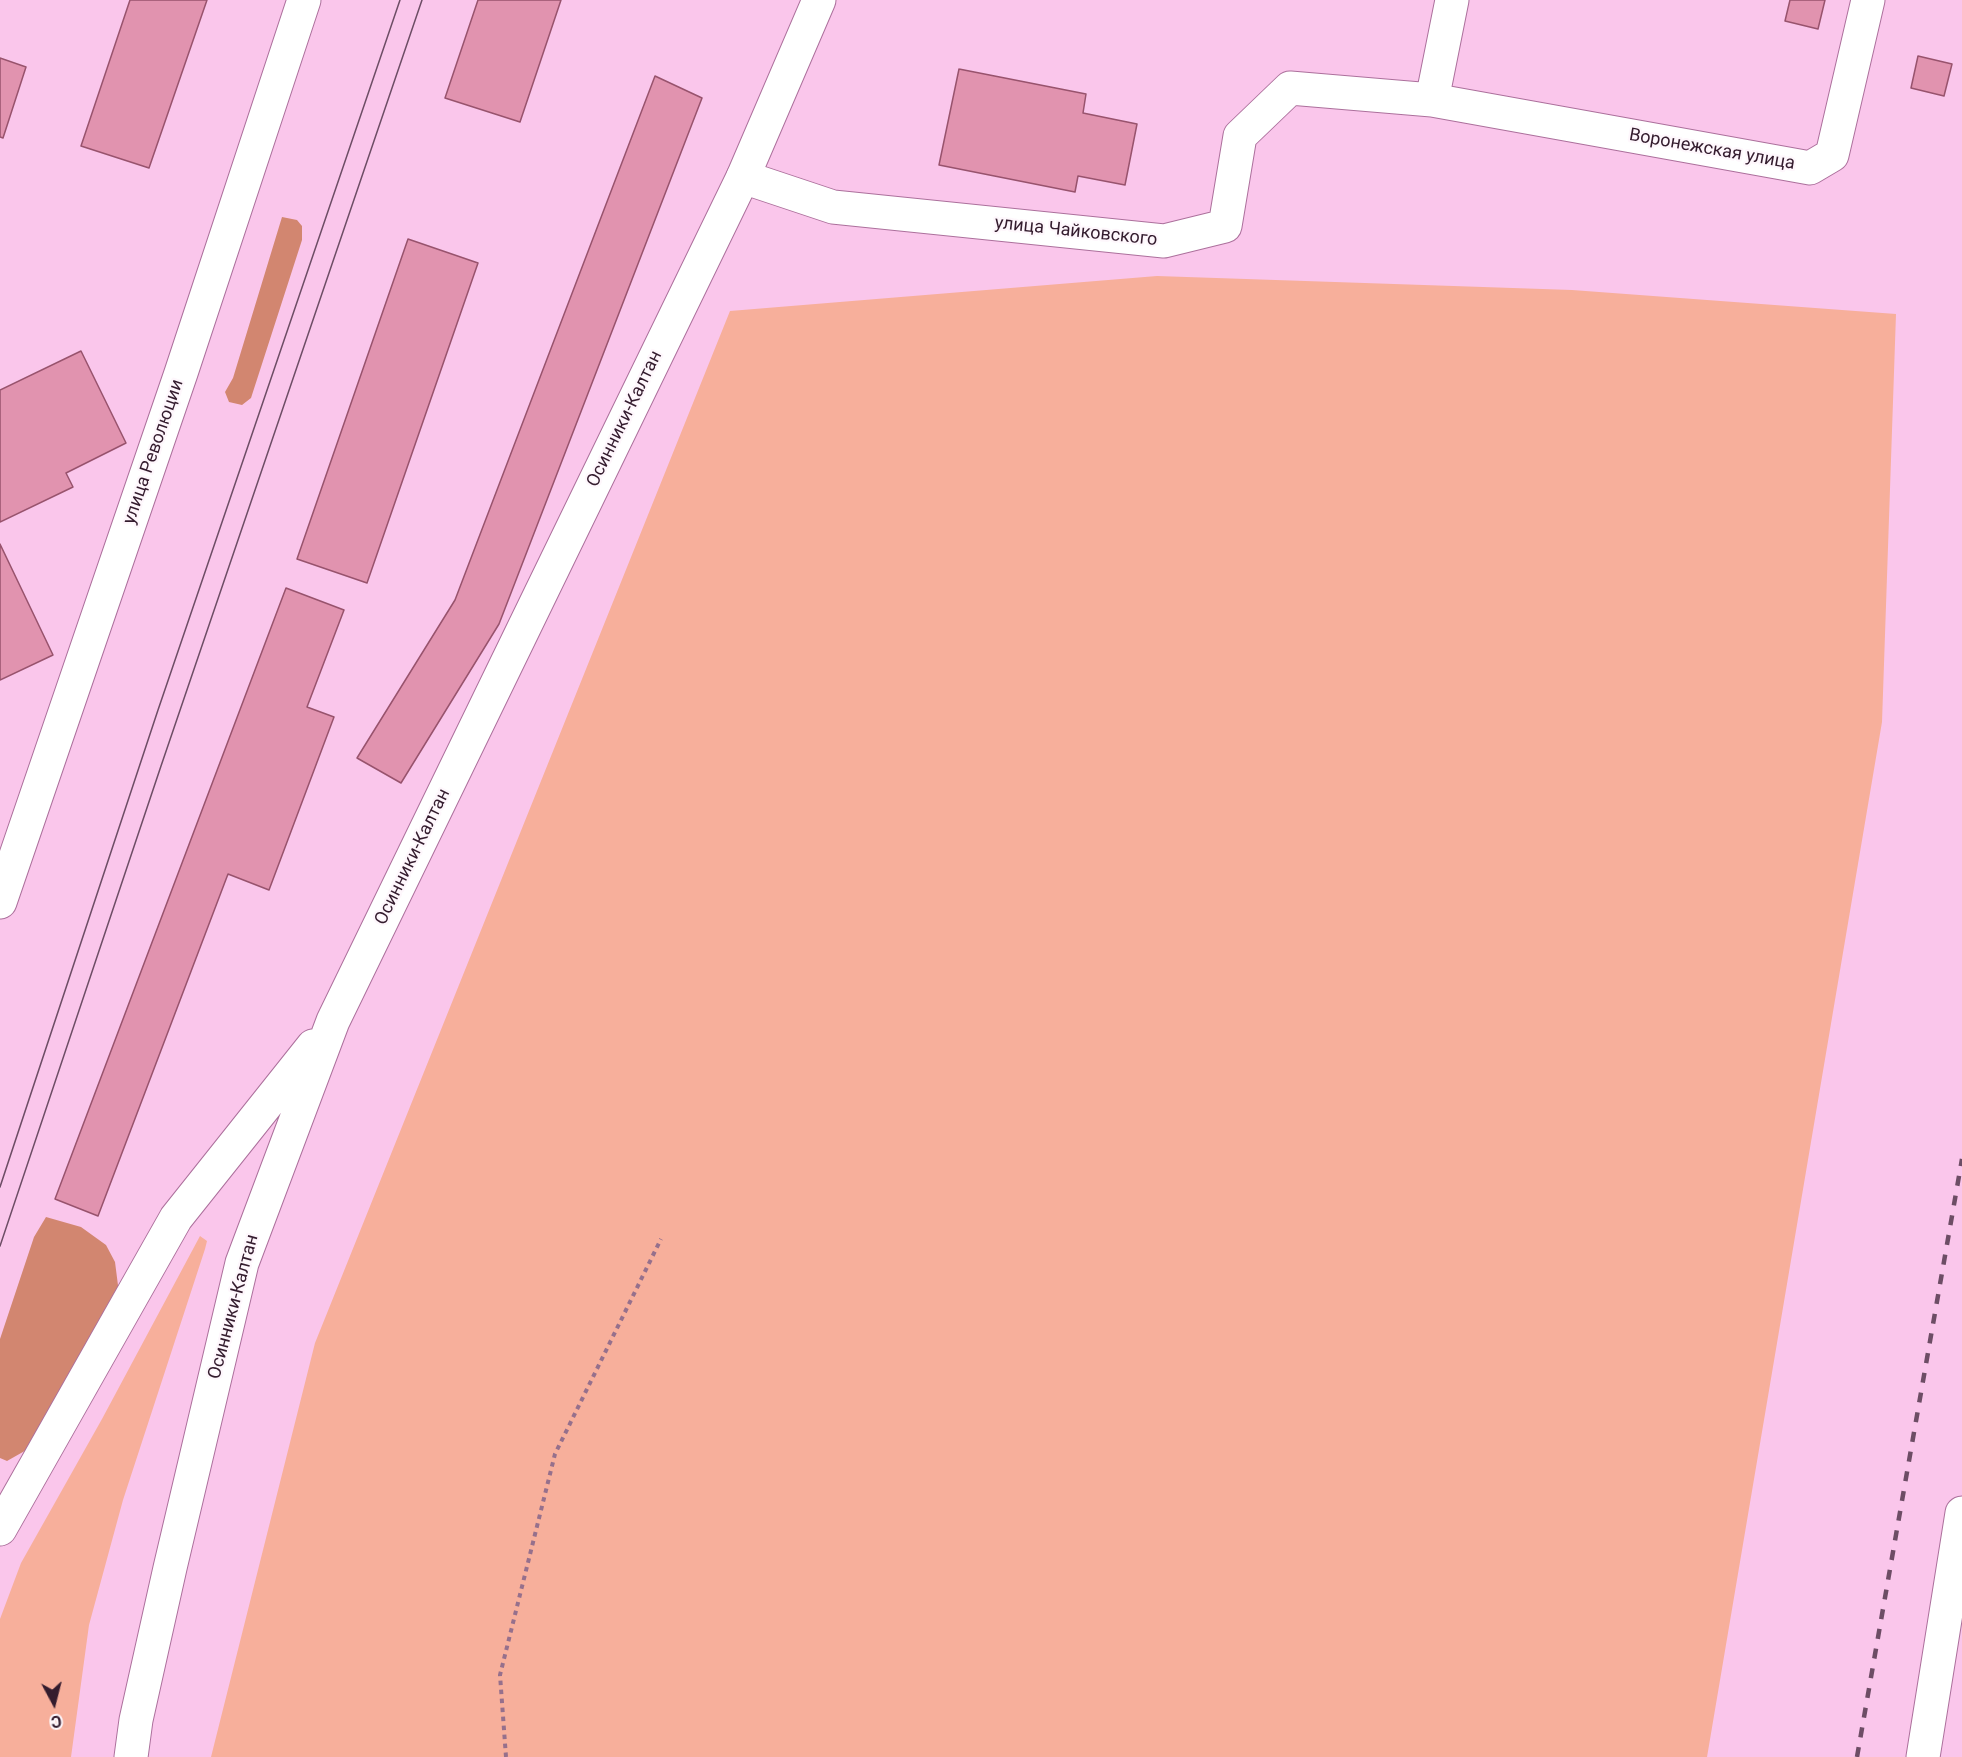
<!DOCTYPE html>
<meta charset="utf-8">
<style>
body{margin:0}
#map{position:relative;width:1962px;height:1757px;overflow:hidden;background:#fac6eb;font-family:Roboto,sans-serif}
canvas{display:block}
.north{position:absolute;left:24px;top:1673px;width:60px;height:60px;-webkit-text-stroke:4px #fef7fc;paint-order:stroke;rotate:173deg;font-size:16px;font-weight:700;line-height:24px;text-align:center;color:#341c2e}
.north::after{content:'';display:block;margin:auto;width:21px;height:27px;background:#341c2e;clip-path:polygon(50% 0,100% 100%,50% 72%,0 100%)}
</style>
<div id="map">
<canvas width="1962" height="1757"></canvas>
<div class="north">С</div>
</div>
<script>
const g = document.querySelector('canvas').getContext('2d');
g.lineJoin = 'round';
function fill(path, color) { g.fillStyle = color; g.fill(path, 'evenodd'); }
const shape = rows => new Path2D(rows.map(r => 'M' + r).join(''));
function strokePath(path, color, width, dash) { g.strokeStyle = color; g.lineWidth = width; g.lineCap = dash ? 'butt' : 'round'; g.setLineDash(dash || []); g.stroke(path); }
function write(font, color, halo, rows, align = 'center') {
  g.font = font + ' Roboto,sans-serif'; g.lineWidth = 4.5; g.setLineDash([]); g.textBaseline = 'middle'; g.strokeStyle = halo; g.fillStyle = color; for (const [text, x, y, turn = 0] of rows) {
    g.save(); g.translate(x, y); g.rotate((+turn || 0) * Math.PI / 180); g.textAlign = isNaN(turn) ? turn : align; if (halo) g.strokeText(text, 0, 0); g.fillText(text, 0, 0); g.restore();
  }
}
fill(shape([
 [1157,276,1572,290,1896,314,1882,722,1707,1757,211,1757,315,1343,730,311],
 [200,1236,207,1241,205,1249,123,1500,89,1625,71,1757,0,1757,0,1619,21,1563,102,1419]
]), '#f7af9b');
fill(shape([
 [282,217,297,220,302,226,302,240,251,398,242,405,229,402,225,392,233,378],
 [46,1217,81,1227,106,1245,115,1262,120,1301,37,1444,7,1461,0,1458,0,1339,34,1237]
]), '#d28670');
const building = shape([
 [130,0,207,0,149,168,81,146,130,0],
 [478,0,561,0,520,122,445,98,478,0],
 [1790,0,1825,0,1818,29,1785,21,1790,0],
 [1918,56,1952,64,1944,96,1911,88,1918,56],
 [0,58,26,67,3,138,0,137,0,58],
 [959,69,1086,94,1083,113,1137,124,1125,185,1078,176,1075,192,939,165,959,69],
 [655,76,702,98,499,624,401,783,357,758,455,600,655,76],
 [408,239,478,263,367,583,297,559,408,239],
 [81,351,126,443,66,473,73,487,0,522,0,390,81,351],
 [0,544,53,655,0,680,0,544],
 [286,588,344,610,307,707,334,717,269,890,228,874,98,1216,55,1199,286,588]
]);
fill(building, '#e193af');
strokePath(building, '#98536d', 1.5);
const street = shape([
 [1432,100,1810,168,1832,155,1868,0],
 [743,177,833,207,1164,241,1225,226,1240,136,1290,88,1432,100,1452,0],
 [1923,1757,1962,1513]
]);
const secondary = shape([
 [0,902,181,373,304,0],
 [0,1529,176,1218,313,1046],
 [131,1757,136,1720,170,1568,242,1263,333,1021,743,177,819,0]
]);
strokePath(street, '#ac709c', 35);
strokePath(secondary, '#ac709c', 35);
strokePath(shape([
 [506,1757,500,1675,555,1454,661,1239]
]), '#96708c', 4, [4.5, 4.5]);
strokePath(street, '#fff', 33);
strokePath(secondary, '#fff', 33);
strokePath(shape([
 [0,1187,158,710,400,0],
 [0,1246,161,766,422,0]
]), '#6d4d65', 1.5);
strokePath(shape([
 [1857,1757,1962,1159]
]), '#6d4d65', 4.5, [10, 10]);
write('18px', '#341c2e', '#fef7fc', [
 ["Воронежская улица",1712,150,10],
 ["улица Чайковского",1076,232,6],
 ["Осинники-Калтан",625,419,-64],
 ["улица Революции",154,452,-71],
 ["Осинники-Калтан",413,857,-64],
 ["Осинники-Калтан",234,1307,-75]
]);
</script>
